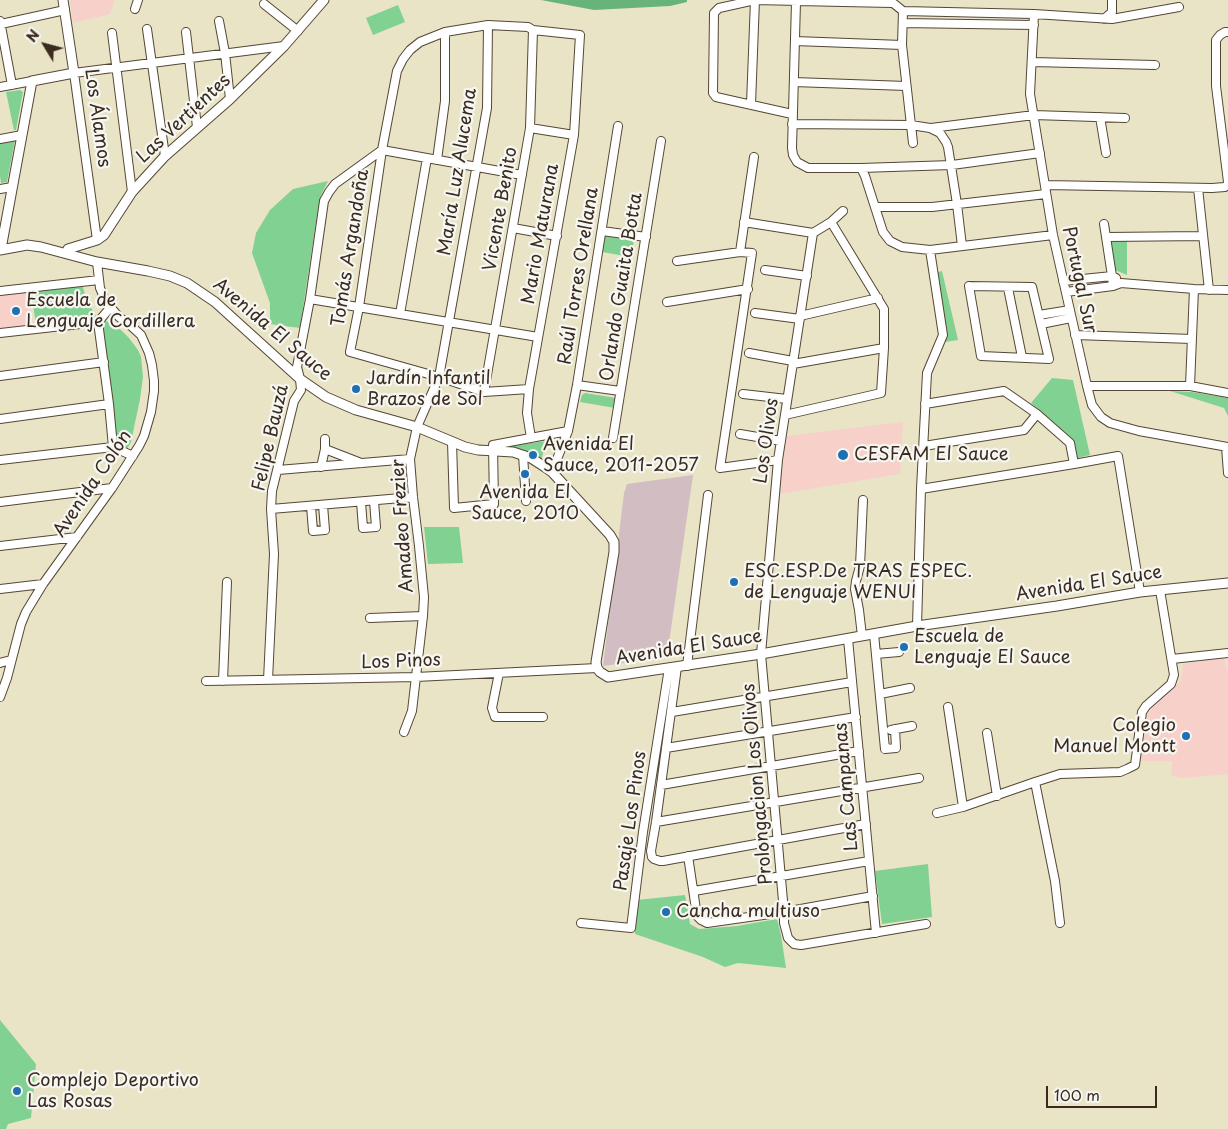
<!DOCTYPE html>
<meta charset="utf-8">
<style>
body{margin:0}
#map{position:relative;width:1228px;height:1129px;overflow:hidden;background:#e9e4c6;font-family:"Playpen Sans",sans-serif}
canvas{display:block}
.north{position:absolute;left:20px;top:20px;width:50px;height:50px;-webkit-text-stroke:4px #f6f6f2;paint-order:stroke;rotate:307deg;font-size:14px;font-weight:700;line-height:20px;text-align:center;color:#3b2a1e}
.north::after{content:'';display:block;margin:auto;width:18px;height:22px;background:#3b2a1e;clip-path:polygon(50% 0,100% 100%,50% 72%,0 100%)}
.scale{position:absolute;left:1046px;top:1086px;width:111px;height:22px;box-sizing:border-box;border:2px solid #3b2a1e;border-top:0;padding-left:6px;font-size:15px;line-height:18px;white-space:nowrap;color:#3b2a1e;-webkit-text-stroke:4px #f6f6f2;paint-order:stroke}
</style>
<div id="map">
<canvas width="1228" height="1129"></canvas>
<div class="north">N</div>
<div class="scale">100 m</div>
</div>
<script>
const g = document.querySelector('canvas').getContext('2d');
g.lineJoin = 'round';
function fill(path, color) { g.fillStyle = color; g.fill(path, 'evenodd'); }
const shape = rows => new Path2D(rows.map(r => 'M' + r).join(''));
function strokePath(path, color, width, dash) { g.strokeStyle = color; g.lineWidth = width; g.lineCap = dash ? 'butt' : 'round'; g.setLineDash(dash || []); g.stroke(path); }
function write(font, color, halo, rows, align = 'center') {
  g.font = font + ' "Playpen Sans",sans-serif'; g.lineWidth = 4.5; g.setLineDash([]); g.textBaseline = 'middle'; g.strokeStyle = halo; g.fillStyle = color; for (const [text, x, y, turn = 0] of rows) {
    g.save(); g.translate(x, y); g.rotate((+turn || 0) * Math.PI / 180); g.textAlign = isNaN(turn) ? turn : align; if (halo) g.strokeText(text, 0, 0); g.fillText(text, 0, 0); g.restore();
  }
}
fill(shape([
 [70,0,115,0,110,14,73,23],
 [29,292,33,326,0,331,0,296],
 [903,422,900,475,899,474,780,494,786,436],
 [1224,658,1228,674,1228,774,1183,778,1171,776,1172,761,1140,761,1148,712,1180,682,1182,675,1183,664]
]), '#f7d0ca');
fill(shape([
 [693,475,667,657,603,666,624,493,627,484]
]), '#d2bec2');
fill(shape([
 [398,5,405,22,373,35,366,18],
 [20,90,23,92,16,130,14,130,6,92],
 [15,140,7,182,1,183,0,176,0,143],
 [328,181,321,195,318,209,300,328,270,324,270,303,252,253,256,233,270,210,293,189],
 [605,236,634,241,631,257,602,252],
 [1127,240,1127,275,1115,270,1111,242],
 [942,271,958,340,945,342,947,332,938,272],
 [82,283,86,299,97,318,36,325,31,291],
 [103,319,119,328,129,338,138,350,141,357,143,377,140,399,131,442,127,449,116,445,102,320],
 [1052,378,1073,380,1090,455,1077,458,1073,439,1031,403],
 [1170,391,1192,392,1228,398,1228,416,1224,408],
 [585,393,616,398,615,408,580,402,582,395],
 [547,441,541,460,529,452,517,448,501,447],
 [424,527,459,527,463,563,428,564],
 [928,864,932,917,882,924,875,871],
 [685,895,690,924,699,929,737,926,777,919,781,935,786,968,738,963,725,967,703,957,635,934,634,917,637,900],
 [0,1020,36,1064,31,1118,8,1124,6,1129,0,1129]
]), '#80d192');
fill(shape([
 [541,0,687,0,687,2,670,6,594,10]
]), '#68b37c');
const minor = shape([
 [796,2,792,148,793,155,797,162,808,168,861,168,865,176,883,232,890,241,902,247,930,250,1053,235],
 [264,4,298,31],
 [135,9,138,0],
 [903,11,902,45,913,143],
 [1034,14,1030,94,1053,235,1087,386,1092,405,1101,417,1110,423,1139,431,1228,447],
 [1104,19,1112,12,1112,0],
 [0,21,12,85],
 [219,21,225,53,230,99],
 [903,23,1034,25],
 [1,24,65,10],
 [147,29,165,156],
 [186,32,197,127],
 [1228,32,1225,32,1220,35,1216,40,1216,86,1228,182],
 [112,33,132,192],
 [795,41,902,45],
 [1032,62,1155,65],
 [794,82,906,86],
 [0,87,32,81],
 [751,104,755,0],
 [792,114,716,97,713,93,714,13,719,8,755,0,843,2,893,3,903,11,1034,14,1112,19,1179,7],
 [1100,117,1106,153],
 [792,124,911,125,930,128,940,133,946,142,948,147,957,204,962,246],
 [530,128,574,135],
 [931,128,1034,115,1125,118],
 [0,139,22,135],
 [437,160,445,101,445,32],
 [861,168,952,165,1040,153],
 [522,175,382,150,359,307,350,352,439,377,484,392,529,389],
 [1045,185,1212,188,1225,187,1228,184],
 [1198,188,1209,290],
 [0,189,12,187],
 [876,207,932,207,1046,194],
 [744,222,813,233],
 [831,222,843,211],
 [1104,224,1112,276,1113,286],
 [513,228,557,236],
 [602,231,646,237],
 [813,233,778,460,761,654,784,912,784,923,788,938,794,944,801,945,926,924],
 [1107,237,1203,236],
 [97,240,74,73,284,46],
 [740,252,754,157],
 [677,261,740,252,752,253,720,468,778,460],
 [765,270,807,276],
 [1063,281,1112,276,1116,278],
 [969,286,1032,287,1049,359,981,356,969,286],
 [1008,288,1022,357],
 [0,291,99,280],
 [1066,292,1113,286,1121,283,1194,289,1228,290],
 [310,299,538,337],
 [667,302,748,289],
 [110,308,98,322,109,404,113,447],
 [755,313,800,319],
 [400,314,427,158],
 [1039,315,1070,310],
 [800,316,878,298],
 [1041,324,1071,318],
 [0,333,98,322],
 [1075,335,1192,339],
 [749,353,793,361],
 [793,364,884,348],
 [0,376,104,362],
 [577,385,620,391],
 [1087,386,1190,386,1228,393],
 [1190,386,1194,289],
 [484,392,530,128,533,30],
 [743,394,787,399],
 [925,404,1004,391,1037,414,1070,443,1074,464],
 [785,415,881,393,884,348,884,309,831,222,813,233],
 [0,419,109,404],
 [740,434,781,441],
 [613,438,661,141],
 [452,442,454,508,494,504,493,445,568,431],
 [924,446,1024,430,1037,414],
 [113,447,133,456],
 [1226,447,1228,473],
 [325,449,361,463],
 [523,455,526,501],
 [0,460,113,447],
 [321,467,325,449,325,439],
 [278,470,410,459],
 [552,472,568,431,577,385,618,126],
 [921,489,1074,464,1118,456,1140,592],
 [0,502,112,488],
 [361,502,363,528,376,527,374,501],
 [311,506,313,531,325,530,323,505],
 [271,509,413,497],
 [0,546,77,537],
 [0,589,43,584],
 [370,618,423,616],
 [917,626,921,489,927,373,943,335,930,250],
 [874,634,885,749,896,748,895,729],
 [862,636,859,610,855,589,856,581,860,566,863,500],
 [848,639,876,933],
 [876,654,899,652],
 [1172,659,1228,653],
 [0,663,11,660],
 [687,666,708,495],
 [677,667,656,822,651,851,652,857,654,859,660,861,663,861,866,824],
 [499,673,492,708,495,717,543,717],
 [268,680,274,554,271,509,272,491,294,401,301,390,300,379,297,367,310,299,324,201,329,192,335,184,382,150,397,71,403,59,410,50,420,42,445,32,488,25,528,27,533,30,580,35,574,135,529,389,527,413,531,438],
 [206,681,416,677,597,668],
 [223,681,227,582],
 [880,694,910,688],
 [0,697,7,678,21,624,26,612,43,584,112,488,139,446,144,436,151,412,154,391,154,381,152,365,149,353,141,335,130,325,119,317,106,302,100,288,97,262],
 [948,707,963,807],
 [672,712,852,682],
 [891,730,912,726],
 [404,732,412,711,423,616,424,597,419,546,413,497,410,459,417,427,439,377,487,108,488,25],
 [987,733,997,796],
 [666,748,856,717],
 [1035,782,1055,881,1060,923],
 [661,785,859,751],
 [937,813,963,807,1035,782,1060,774,1120,772,1127,769,1135,765,1142,712,1146,706,1171,684,1174,675,1160,590],
 [656,822,919,778],
 [688,856,697,916,701,920,707,923,784,912,873,896],
 [694,891,869,861],
 [581,923,631,928,643,832,669,668]
]);
const tertiary = shape([
 [1,249,32,81,74,73,63,0],
 [0,250,27,245,41,247,97,262,148,271,170,276,187,283,215,302,300,379,326,397,356,410,417,427,465,447,478,450,513,452,531,458,545,467,552,472,610,535,614,542,614,552,596,662,597,668,600,672,608,677,761,654,917,626,1057,606,1140,592,1228,583],
 [66,253,68,249,97,240,104,235,132,192,165,156,230,99,284,46,324,0]
]);
strokePath(minor, '#554637', 10);
strokePath(tertiary, '#554637', 11);
strokePath(minor, '#fff', 8);
strokePath(tertiary, '#fff', 9);
for (const [x, y, r, color] of [
 [16,311,5,"#1f6fb2"],
 [356,389,5,"#1f6fb2"],
 [533,455,5,"#1f6fb2"],
 [843,455,6,"#1f6fb2"],
 [525,474,5,"#1f6fb2"],
 [734,582,5,"#1f6fb2"],
 [904,647,5,"#1f6fb2"],
 [1186,736,5,"#1f6fb2"],
 [666,912,5,"#1f6fb2"],
 [17,1091,5,"#1f6fb2"]
]) { const dot = new Path2D(); dot.arc(x, y, r, 0, 2 * Math.PI); g.fillStyle = color; g.fill(dot); strokePath(dot, '#f6f6f2', 2); }
write('18px', '#3b2a1e', '#f6f6f2', [
 ["Los Álamos",97,118,82],
 ["Las Vertientes",184,119,-43],
 ["María Luz Alucema",458,172,-81],
 ["Vicente Benito",501,209,-80],
 ["Mario Maturana",541,234,-80],
 ["Tomás Argandoña",351,248,-81],
 ["Raúl Torres Orellana",579,276,-81],
 ["Portugal Sur",1079,280,78],
 ["Orlando Guaita Botta",622,287,-81],
 ["Avenida El Sauce",272,330,40],
 ["Felipe Bauzá",271,438,-77],
 ["Los Olivos",767,441,-82],
 ["Avenida Colón",93,484,-56],
 ["Amadeo Frezier",403,526,-94],
 ["Avenida El Sauce",1089,584,-9],
 ["Avenida El Sauce",689,648,-9],
 ["Los Pinos",401,662,-2],
 ["Prolongacion Los Olivos",758,784,-95],
 ["Las Campanas",847,787,-95],
 ["Pasaje Los Pinos",631,821,-82]
]);
write('18px', '#3b2a1e', '#f6f6f2', [
 ["Escuela de",26,301],
 ["Lenguaje Cordillera",26,322],
 ["Jardín Infantil",366,379],
 ["Brazos de Sol",366,400],
 ["Avenida El",543,445],
 ["Sauce, 2011-2057",543,466],
 ["CESFAM El Sauce",854,455],
 ["Avenida El",525,493,"center"],
 ["Sauce, 2010",525,514,"center"],
 ["ESC.ESP.De TRAS ESPEC.",744,572],
 ["de Lenguaje WENUI",744,593],
 ["Escuela de",914,637],
 ["Lenguaje El Sauce",914,658],
 ["Colegio",1176,726,"right"],
 ["Manuel Montt",1176,747,"right"],
 ["Cancha multiuso",676,912],
 ["Complejo Deportivo",27,1081],
 ["Las Rosas",27,1102]
], 'left');
</script>
